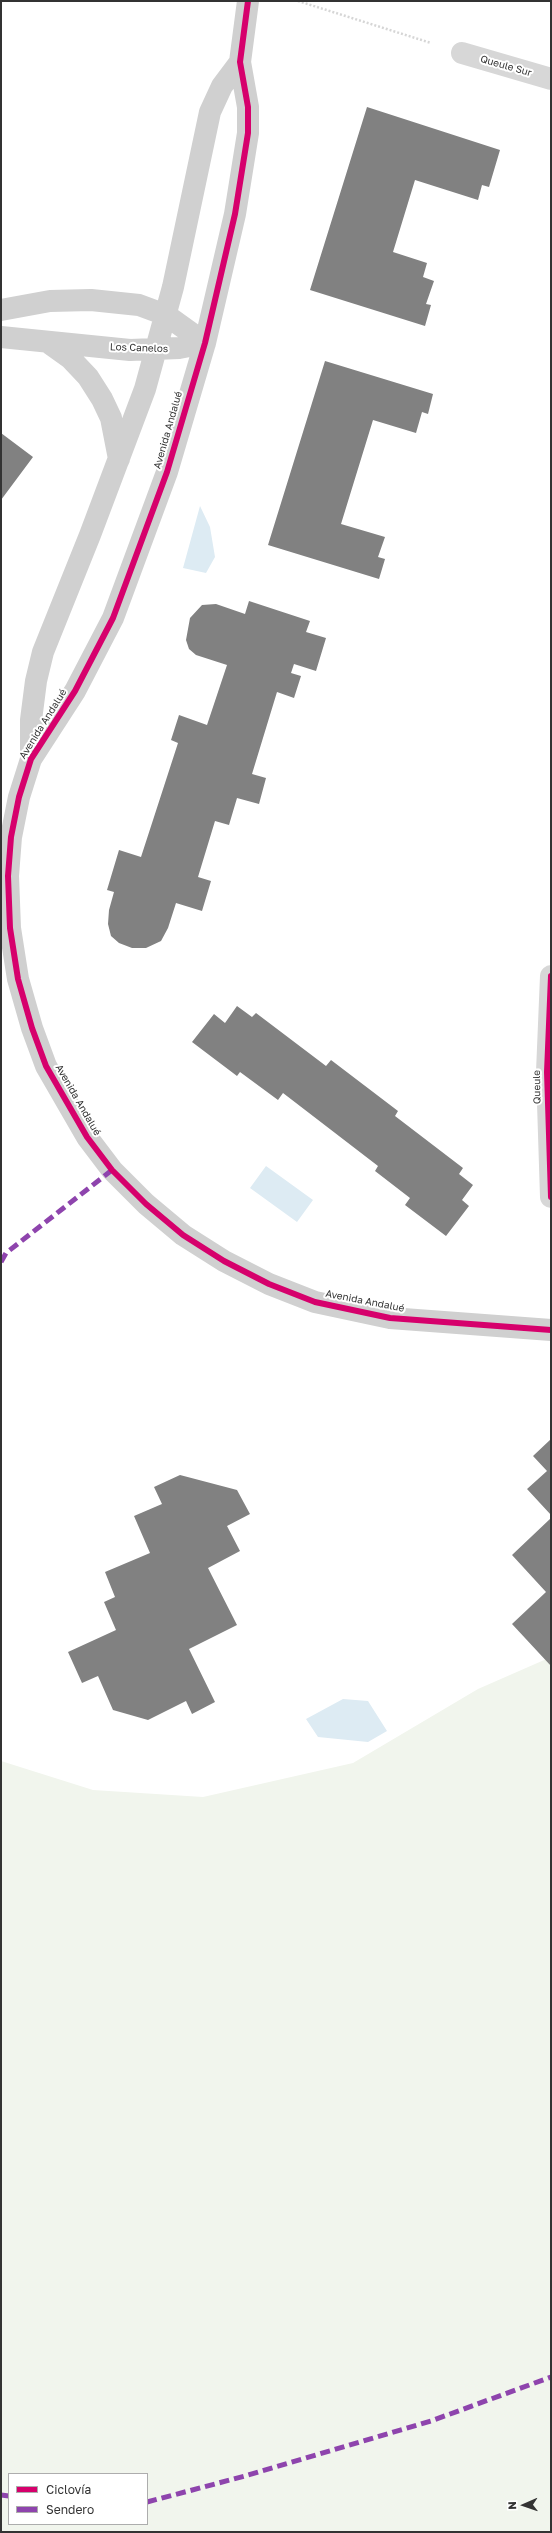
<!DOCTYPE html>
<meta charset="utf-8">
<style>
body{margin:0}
#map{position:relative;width:552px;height:2533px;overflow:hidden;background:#fff;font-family:"Golos Text",sans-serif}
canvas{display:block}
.frame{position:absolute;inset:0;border:2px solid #333;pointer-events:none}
.legend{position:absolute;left:8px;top:2473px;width:140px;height:52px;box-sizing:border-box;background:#fff;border:1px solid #adadad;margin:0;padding:5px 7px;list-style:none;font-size:12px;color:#333}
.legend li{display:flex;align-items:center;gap:8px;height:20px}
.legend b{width:20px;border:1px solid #adadad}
.north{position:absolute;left:504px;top:2485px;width:40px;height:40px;-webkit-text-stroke:3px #fff;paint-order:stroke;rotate:268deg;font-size:11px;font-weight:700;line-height:16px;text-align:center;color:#333}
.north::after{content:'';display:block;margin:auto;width:14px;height:18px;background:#333;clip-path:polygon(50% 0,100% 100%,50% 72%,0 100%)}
</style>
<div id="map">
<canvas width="552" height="2533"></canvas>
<div class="frame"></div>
<ul class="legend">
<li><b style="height:5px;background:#d6006c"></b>Ciclovía</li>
<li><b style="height:5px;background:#8e44ad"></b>Sendero</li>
</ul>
<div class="north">N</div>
</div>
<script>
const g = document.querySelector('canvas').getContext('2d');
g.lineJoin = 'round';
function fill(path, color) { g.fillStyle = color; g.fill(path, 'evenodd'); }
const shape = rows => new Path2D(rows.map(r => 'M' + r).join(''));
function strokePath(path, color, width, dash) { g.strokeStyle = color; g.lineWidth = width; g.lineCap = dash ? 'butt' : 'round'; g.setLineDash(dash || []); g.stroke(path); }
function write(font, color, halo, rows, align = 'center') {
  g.font = font + ' "Golos Text",sans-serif'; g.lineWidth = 4; g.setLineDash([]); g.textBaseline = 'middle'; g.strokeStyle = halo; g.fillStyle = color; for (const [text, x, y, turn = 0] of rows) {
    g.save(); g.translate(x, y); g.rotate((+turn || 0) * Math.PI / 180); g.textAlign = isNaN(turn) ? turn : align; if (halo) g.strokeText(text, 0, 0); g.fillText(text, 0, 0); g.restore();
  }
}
fill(shape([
 [551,1657,551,2532,1,2532,1,1761,93,1790,203,1797,353,1763,478,1689],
 [9,2474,147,2474,147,2524,9,2524]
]), '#f1f5ed');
fill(shape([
 [200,506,210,527,215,557,206,573,183,568],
 [266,1166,313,1200,297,1222,250,1188],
 [343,1699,368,1701,387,1731,368,1742,318,1737,306,1719]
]), '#ddebf3');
fill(shape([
 [367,107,500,150,489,187,482,185,478,200,415,180,393,252,427,263,423,277,434,281,426,304,431,305,425,326,310,290],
 [325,361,433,394,428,414,422,412,416,433,373,420,341,524,385,537,378,557,385,559,379,579,268,545],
 [1,433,33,457,1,500],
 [249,601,310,621,306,632,326,638,316,671,294,664,291,673,301,676,294,698,277,692,252,774,266,778,259,804,237,798,229,825,215,821,198,877,211,881,202,911,176,903,168,928,161,941,146,948,132,948,119,943,111,936,108,924,109,910,114,892,107,890,119,850,141,857,178,743,171,740,179,715,207,725,227,665,196,655,189,649,186,640,190,618,202,605,216,604,245,614],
 [237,1006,252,1017,256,1013,326,1066,331,1060,398,1111,395,1116,463,1168,459,1174,473,1185,462,1200,469,1206,446,1236,405,1205,410,1198,375,1171,378,1166,283,1093,278,1100,240,1072,237,1076,192,1042,214,1014,225,1023],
 [551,1439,551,1515,527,1489,547,1471,533,1456],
 [180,1475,237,1490,250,1514,227,1526,240,1551,208,1568,237,1625,189,1649,215,1702,192,1714,186,1701,148,1720,113,1710,98,1676,82,1683,68,1652,116,1630,104,1602,115,1597,105,1572,150,1553,134,1516,162,1504,154,1487],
 [551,1518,551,1666,512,1624,546,1592,512,1555]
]), '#818181');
strokePath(shape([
 [298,1,431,43]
]), '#d6d6d6', 2.5, [2, 2]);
strokePath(shape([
 [462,53,551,79],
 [551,976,547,1072,551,1197]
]), '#d7d7d7', 22);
strokePath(shape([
 [248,1,240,62,248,107,248,133,235,214,205,343,167,472,113,618,75,691,31,759,19,797,11,837,8,876,10,928,18,979,32,1028,46,1066,87,1137,112,1170,146,1204,183,1235,224,1261,269,1284,315,1302,390,1318,551,1330],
 [1,310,50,301,91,300,139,305,166,315,205,343],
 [1,337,130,350,179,348,205,343],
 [49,343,70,358,88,377,102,399,111,418,119,459],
 [31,759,31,720,36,681,43,652,90,535,145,389,173,287,210,112,222,86,240,62]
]), '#d0d0d0', 22);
strokePath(shape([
 [1,1262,6,1253,112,1170],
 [1,2495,9,2496],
 [147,2502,245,2476,431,2421,551,2377]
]), '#8e44ad', 5, [10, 5]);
strokePath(shape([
 [248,1,240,62,248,107,248,133,235,214,205,343,167,472,113,618,75,691,31,759,19,797,11,837,8,876,10,928,18,979,32,1028,46,1066,87,1137,112,1170,146,1204,183,1235,224,1261,269,1284,315,1302,390,1318,551,1330],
 [551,976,547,1072,551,1197]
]), '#d6006c', 6);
write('10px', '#333', '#fff', [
 ["Queule Sur",506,66,16],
 ["Los Canelos",139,348,2],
 ["Avenida Andalué",168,430,-74],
 ["Avenida Andalué",43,724,-58],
 ["Queule",537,1087,-91],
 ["Avenida Andalué",78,1100,60],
 ["Avenida Andalué",365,1301,11]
]);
</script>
